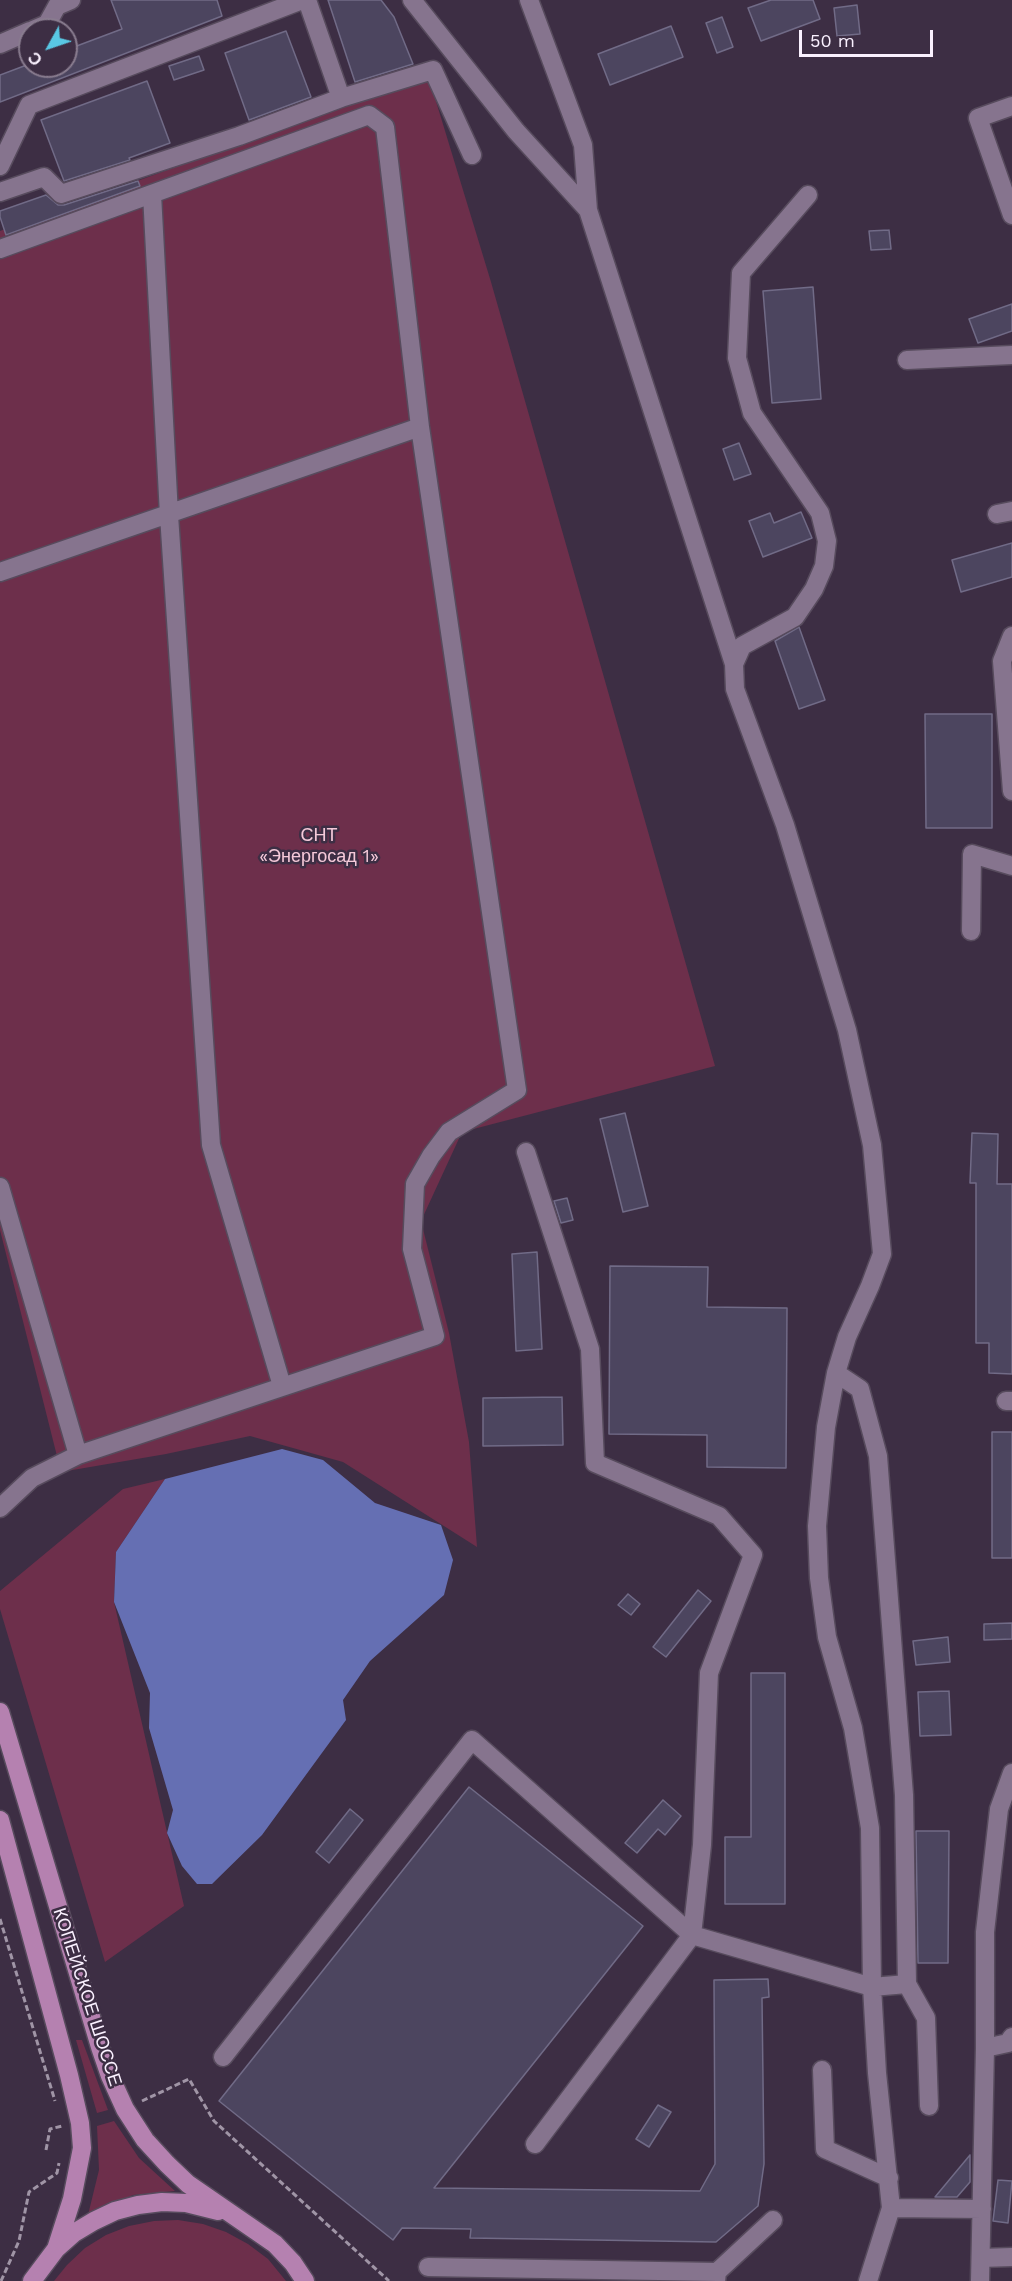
<!DOCTYPE html>
<meta charset="utf-8">
<style>
body{margin:0}
#map{position:relative;width:1012px;height:2281px;overflow:hidden;background:#3d2e44;font-family:"Work Sans",sans-serif}
canvas{display:block}
.north{position:absolute;left:18px;top:18px;width:60px;height:60px;box-sizing:border-box;background:#3d2e44;border:2px solid #897c8f;border-radius:50%;rotate:230deg;font-size:16px;font-weight:700;line-height:24px;text-align:center;color:#faf1ff}
.north::after{content:'';display:block;margin:auto;width:21px;height:27px;background:#59c8e4;clip-path:polygon(50% 0,100% 100%,50% 72%,0 100%)}
.scale{position:absolute;left:799px;top:30px;width:134px;height:27px;box-sizing:border-box;border:3px solid #faf1ff;border-top:0;padding-left:8px;font-size:18px;line-height:21px;white-space:nowrap;color:#faf1ff;-webkit-text-stroke:4px #3d2e44;paint-order:stroke}
</style>
<div id="map">
<canvas width="1012" height="2281"></canvas>
<div class="north">С</div>
<div class="scale">50 m</div>
</div>
<script>
const g = document.querySelector('canvas').getContext('2d');
g.lineJoin = 'round';
function fill(path, color) { g.fillStyle = color; g.fill(path, 'evenodd'); }
const shape = rows => new Path2D(rows.map(r => 'M' + r).join(''));
function strokePath(path, color, width, dash) { g.strokeStyle = color; g.lineWidth = width; g.lineCap = dash ? 'butt' : 'round'; g.setLineDash(dash || []); g.stroke(path); }
function write(font, color, halo, rows, align = 'center') {
  g.font = font + ' "Work Sans",sans-serif'; g.lineWidth = 5; g.setLineDash([]); g.textBaseline = 'middle'; g.strokeStyle = halo; g.fillStyle = color; for (const [text, x, y, turn = 0] of rows) {
    g.save(); g.translate(x, y); g.rotate((+turn || 0) * Math.PI / 180); g.textAlign = isNaN(turn) ? turn : align; if (halo) g.strokeText(text, 0, 0); g.fillText(text, 0, 0); g.restore();
  }
}
fill(shape([
 [428,75,491,282,715,1066,462,1132,421,1221,449,1333,469,1442,477,1547,343,1462,250,1436,166,1454,61,1472,0,1230,0,231],
 [165,1479,116,1552,114,1602,184,1906,105,1962,0,1609,0,1591,123,1489],
 [76,2040,82,2040,108,2110,97,2113],
 [114,2121,139,2158,175,2191,133,2195,88,2215,99,2170,97,2126],
 [178,2220,203,2224,226,2232,248,2244,268,2259,286,2281,54,2281,67,2265,85,2248,106,2235,129,2226,154,2221]
]), '#6d2f4b');
fill(shape([
 [282,1449,323,1460,375,1503,441,1525,453,1560,444,1595,370,1661,343,1700,346,1720,262,1835,212,1884,197,1884,182,1866,167,1833,173,1810,149,1728,150,1693,114,1602,116,1552,165,1479]
]), '#656fb3');
const building = shape([
 [111,0,217,0,222,16,0,102,0,75,24,66,66,66,66,50,122,29,111,0],
 [328,0,381,0,394,17,413,64,355,82,328,0],
 [771,0,813,0,820,19,761,41,748,8,771,0],
 [857,5,860,34,837,36,834,8,857,5],
 [722,17,733,47,717,53,706,23,722,17],
 [671,26,683,57,610,85,598,54,671,26],
 [286,31,311,97,249,120,225,53,286,31],
 [199,56,204,70,174,80,169,66,199,56],
 [147,81,170,143,129,158,130,160,64,181,41,120,147,81],
 [138,181,140,186,6,235,0,217,0,211,46,195,58,205,64,205,138,181],
 [889,230,891,249,871,250,869,231,889,230],
 [813,287,821,399,772,403,763,291,813,287],
 [1012,304,1012,331,978,343,969,319,1012,304],
 [739,443,751,474,734,480,723,449,739,443],
 [801,512,812,538,763,557,749,521,770,513,774,523,801,512],
 [1012,543,1012,577,961,592,952,560,1012,543],
 [799,627,825,700,799,709,775,641,799,627],
 [925,714,992,714,992,828,926,828,925,714],
 [625,1113,648,1206,623,1212,600,1119,625,1113],
 [972,1133,998,1134,997,1184,1012,1184,1012,1374,989,1373,989,1343,976,1343,976,1183,970,1183,972,1133],
 [567,1198,573,1220,561,1223,554,1201,567,1198],
 [537,1252,542,1349,516,1351,512,1254,537,1252],
 [610,1266,708,1267,707,1307,787,1308,786,1468,707,1467,707,1435,609,1434,610,1266],
 [562,1397,563,1445,483,1446,483,1398,562,1397],
 [992,1432,1012,1432,1012,1558,992,1558,992,1432],
 [698,1590,711,1601,666,1657,653,1647,698,1590],
 [628,1594,640,1604,631,1615,618,1605,628,1594],
 [1012,1623,1012,1639,984,1640,984,1624,1012,1623],
 [948,1637,950,1662,916,1665,913,1641,948,1637],
 [751,1673,785,1673,785,1904,725,1904,725,1837,751,1837,751,1673],
 [949,1691,951,1735,920,1736,918,1692,949,1691],
 [469,1787,643,1926,434,2188,700,2191,715,2164,714,1980,768,1979,769,1997,762,1998,764,2164,758,2206,716,2242,470,2238,471,2229,402,2228,393,2240,219,2101,469,1787],
 [663,1800,681,1816,665,1835,658,1829,637,1853,625,1843,663,1800],
 [350,1809,363,1820,329,1863,316,1852,350,1809],
 [916,1831,949,1831,948,1963,918,1963,916,1831],
 [658,2105,671,2112,649,2147,636,2139,658,2105],
 [970,2155,970,2182,957,2197,935,2197,970,2155],
 [998,2180,1012,2181,1008,2223,993,2221,998,2180]
]);
fill(building, '#4c455f');
strokePath(building, '#716b87', 1.5);
const minor = shape([
 [412,0,516,131,588,210],
 [529,0,583,145,588,210,734,664],
 [33,30,47,24,57,6,71,0],
 [0,44,30,31],
 [341,98,433,70,472,155],
 [1012,106,978,118,1012,215],
 [0,166,29,105,302,0],
 [0,192,44,177,61,194,239,136,341,98,307,0],
 [152,194,169,515,211,1145,282,1386],
 [808,195,741,273,737,358,752,413,820,513,827,541,824,566,814,589,795,617,742,646,734,664,735,689,785,825,847,1030,872,1145,882,1254,870,1286,847,1337,836,1373,826,1427,817,1526,819,1578,827,1637,853,1728,870,1828,872,1987,877,2073,891,2208,868,2281],
 [0,249,369,115,385,127,420,427,517,1090,449,1132,431,1156,415,1184,412,1249,435,1336,78,1455,32,1478,0,1508],
 [907,360,1012,355],
 [997,514,1012,511],
 [0,572,420,427],
 [1012,636,1002,661,1012,791],
 [971,931,972,854,1012,866],
 [526,1152,590,1349,595,1463,719,1516,753,1555,709,1673,702,1845,692,1935,535,2144],
 [0,1187,78,1455],
 [836,1373,860,1389,878,1456,904,1795,907,1984,926,2018,929,2106],
 [1006,1401,1012,1401],
 [985,2048,1008,2043,1012,2037],
 [223,2057,472,1740,692,1935,872,1987,907,1984],
 [822,2070,825,2149,889,2178],
 [891,2208,982,2209],
 [981,2258,1012,2257],
 [428,2267,717,2272],
 [716,2281,717,2272,773,2220],
 [980,2281,985,2048,985,1932,999,1809,1012,1773]
]);
const major = shape([
 [0,1712,100,2047,110,2076,125,2109,145,2140,167,2164,188,2184,275,2244,293,2263,305,2281],
 [0,1820,69,2075,80,2123,82,2148,72,2199,56,2249,32,2281],
 [56,2249,74,2233,94,2221,115,2211,138,2205,162,2202,186,2203,218,2211]
]);
strokePath(minor, '#574b5d', 21);
strokePath(major, '#574b5d', 21);
strokePath(shape([
 [0,1919,55,2101],
 [142,2101,189,2079,214,2121,389,2281],
 [46,2150,50,2129,62,2126],
 [1,2281,19,2241,29,2192,57,2173,59,2163]
]), '#a095a6', 3, [6, 3]);
strokePath(minor, '#86748e', 18);
strokePath(major, '#b581b0', 18);
write('18px', '#f5c9d9', '#3d2e44', [
 ["СНТ",319,836],
 ["«Энергосад 1»",319,857]
]);
write('18px', '#faf1ff', '#3d2e44', [
 ["КОПЕЙСКОЕ ШОССЕ",87,1997,72]
]);
</script>
